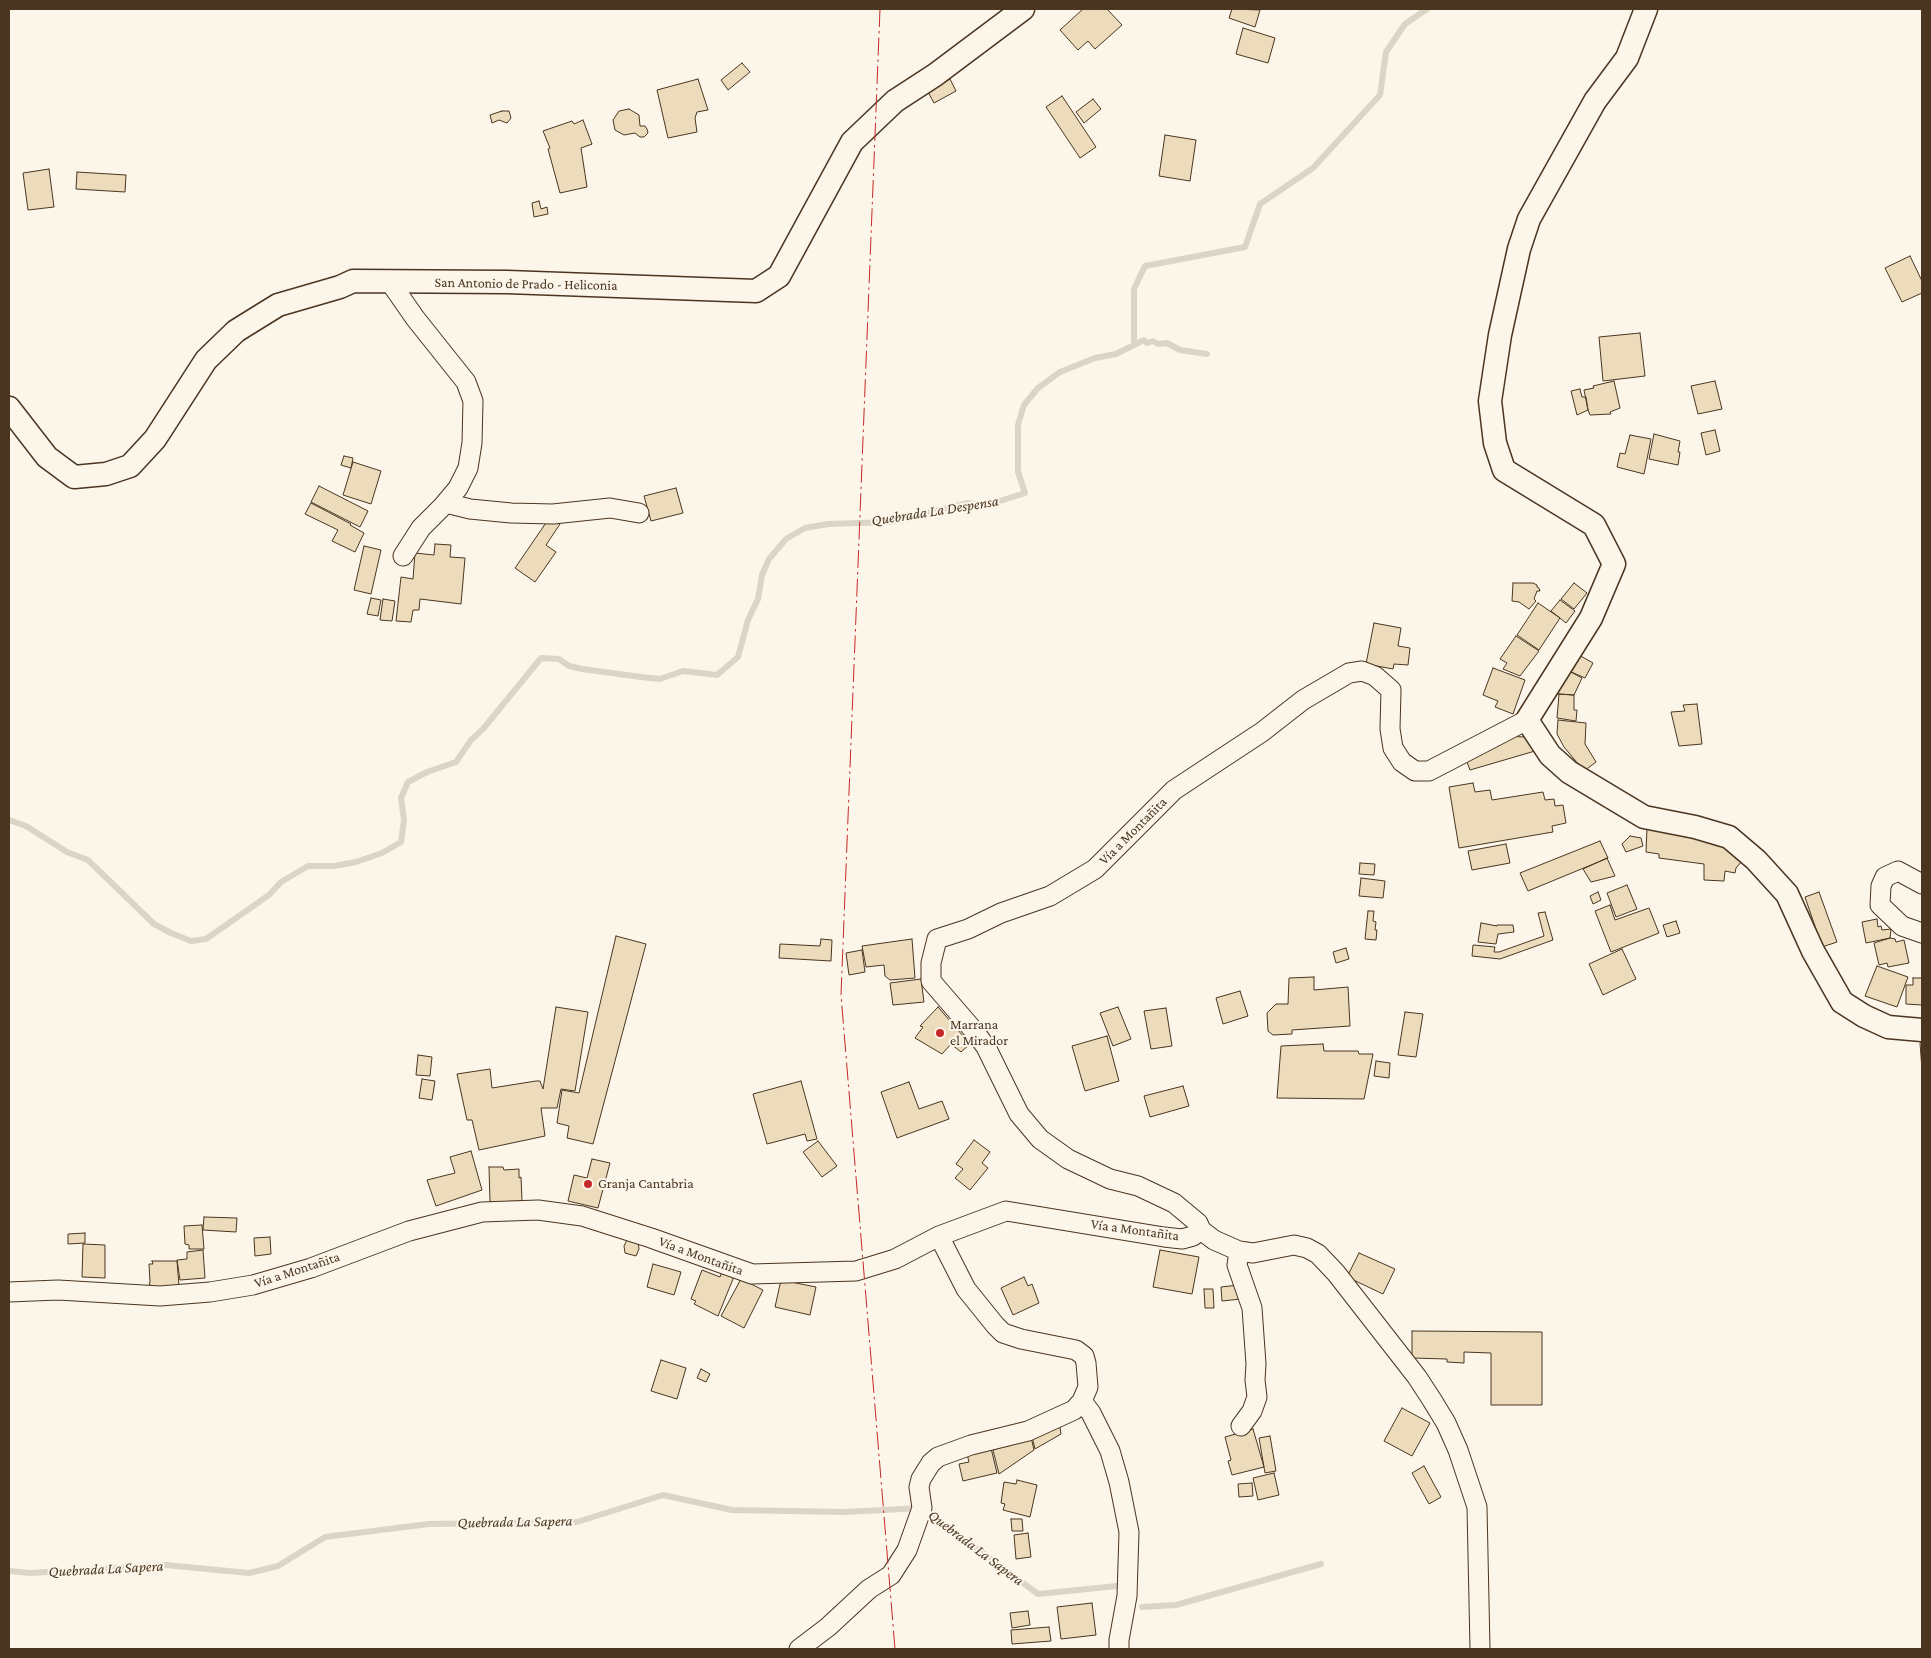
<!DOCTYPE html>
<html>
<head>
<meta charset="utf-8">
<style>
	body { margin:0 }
	#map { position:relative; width:1931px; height:1658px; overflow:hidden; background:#fbf6e9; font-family:"Crimson Pro",serif }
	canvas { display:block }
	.frame { position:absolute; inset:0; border:10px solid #4a3520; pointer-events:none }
</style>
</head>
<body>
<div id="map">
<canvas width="1931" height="1658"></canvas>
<div class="frame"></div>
</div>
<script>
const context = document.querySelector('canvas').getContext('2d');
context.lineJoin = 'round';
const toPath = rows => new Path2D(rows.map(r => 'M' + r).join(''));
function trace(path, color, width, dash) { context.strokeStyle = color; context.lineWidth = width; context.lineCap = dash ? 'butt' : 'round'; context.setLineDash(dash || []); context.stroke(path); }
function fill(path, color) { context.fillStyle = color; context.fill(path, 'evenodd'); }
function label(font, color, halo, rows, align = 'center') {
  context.font = font + ' "Crimson Pro",serif'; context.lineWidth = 4; context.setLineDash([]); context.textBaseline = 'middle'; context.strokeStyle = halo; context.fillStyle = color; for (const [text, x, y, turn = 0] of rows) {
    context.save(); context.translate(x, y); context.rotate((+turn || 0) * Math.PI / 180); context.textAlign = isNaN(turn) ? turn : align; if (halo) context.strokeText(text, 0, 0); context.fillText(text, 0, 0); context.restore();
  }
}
trace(toPath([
	[1134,345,1144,340,1147,343,1153,341,1158,344,1167,343,1180,350,1207,354],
	[9,820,26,826,67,852,88,860,154,924,171,933,191,941,206,939,269,895,281,882,308,866,334,866,356,862,382,853,401,842,404,820,401,798,408,782,427,772,456,762,471,740,483,729,541,658,559,659,569,666,582,669,641,677,660,679,683,671,717,675,738,657,748,620,758,599,762,575,769,559,786,539,805,528,828,524,890,522,968,503,984,506,1025,493,1018,472,1018,425,1024,405,1038,388,1060,372,1095,358,1116,354,1134,345,1134,289,1145,266,1245,247,1260,204,1313,168,1380,95,1386,52,1405,24,1427,9],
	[9,1571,30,1573,166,1565,249,1573,278,1566,325,1537,429,1524,577,1522,663,1495,732,1510,844,1512,922,1508,1038,1594,1117,1586],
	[1142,1607,1176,1605,1321,1564]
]), '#dcd4c6', 6);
const building = toPath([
	[1083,9,1107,9,1122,25,1095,49,1088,41,1078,50,1060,30,1083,9],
	[1232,9,1260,10,1255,27,1229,18,1232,9],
	[1243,28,1275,38,1268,63,1236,54,1243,28],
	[742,63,750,72,728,90,721,80,742,63],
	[698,79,708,110,697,112,695,118,697,132,668,138,657,90,698,79],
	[950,79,956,91,934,103,928,92,950,79],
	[1062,96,1096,147,1080,158,1046,107,1062,96],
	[1093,99,1101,109,1084,123,1076,112,1093,99],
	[629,109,639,115,640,126,645,126,647,129,648,133,644,137,640,137,635,133,624,135,615,130,613,120,619,111,629,109],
	[502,111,509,111,511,118,507,123,499,120,492,123,490,115,502,111],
	[583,120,592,144,581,148,587,187,560,193,548,149,550,148,543,131,572,121,574,124,583,120],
	[1165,135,1196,140,1190,181,1159,176,1165,135],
	[49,169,54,207,28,210,23,173,49,169],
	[77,172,126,175,125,192,76,189,77,172],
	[539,201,541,209,547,207,548,214,534,217,532,203,539,201],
	[1910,256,1922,281,1922,293,1902,302,1885,268,1910,256],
	[1640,333,1645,376,1603,381,1599,337,1640,333],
	[1614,381,1620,408,1610,412,1611,414,1590,415,1588,410,1584,390,1594,388,1593,386,1614,381],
	[1715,381,1722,409,1698,414,1691,386,1715,381],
	[1580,389,1582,397,1586,397,1588,410,1577,415,1571,391,1580,389],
	[1715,430,1720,451,1706,455,1701,433,1715,430],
	[1654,434,1680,441,1678,452,1680,452,1678,465,1649,459,1654,434],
	[1630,435,1651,439,1644,474,1617,467,1620,453,1625,454,1630,435],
	[344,456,353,458,351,468,341,465,344,456],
	[353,462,381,471,371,504,343,495,353,462],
	[319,486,368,511,360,527,311,502,319,486],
	[676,488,683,513,651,521,644,496,676,488],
	[311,503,351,524,350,525,364,533,355,552,332,541,338,530,305,514,311,503],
	[550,517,560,524,546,545,556,552,535,582,515,568,550,517],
	[435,544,451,545,450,557,465,558,461,604,420,599,419,610,413,610,411,622,396,621,401,577,413,579,415,553,434,555,435,544],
	[364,546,381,550,371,594,354,590,364,546],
	[1513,583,1533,583,1537,585,1537,587,1539,588,1540,591,1537,591,1534,599,1536,601,1529,609,1519,602,1512,601,1513,583],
	[1574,583,1587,593,1574,609,1561,599,1574,583],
	[371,598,381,600,378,616,367,614,371,598],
	[383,599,395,601,392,621,380,620,383,599],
	[1560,600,1575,611,1566,623,1551,611,1560,600],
	[1538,603,1560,618,1539,650,1517,635,1538,603],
	[1374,623,1401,628,1398,646,1410,648,1408,665,1394,664,1393,669,1366,664,1374,623],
	[1516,636,1539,651,1520,676,1503,669,1507,663,1500,659,1516,636],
	[1579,655,1593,663,1585,678,1569,671,1579,655],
	[1493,668,1525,680,1513,714,1495,707,1498,701,1483,695,1493,668],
	[1569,671,1582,678,1574,695,1557,694,1569,671],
	[1559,694,1574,695,1574,710,1577,710,1576,721,1557,718,1559,694],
	[1697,704,1702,744,1679,746,1671,712,1685,711,1683,705,1697,704],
	[1558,720,1586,723,1585,744,1596,762,1584,771,1564,747,1557,734,1558,720],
	[1505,736,1525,737,1535,751,1470,770,1467,762,1505,736],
	[1473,783,1475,792,1490,790,1492,800,1543,792,1545,800,1554,799,1555,806,1563,805,1566,823,1552,826,1553,832,1459,848,1449,787,1473,783],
	[1647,828,1705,839,1729,850,1742,861,1736,868,1735,873,1725,871,1724,881,1704,880,1704,864,1659,858,1659,854,1646,852,1647,828],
	[1630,836,1641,838,1643,846,1626,852,1622,844,1630,836],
	[1600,841,1608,858,1528,891,1520,873,1600,841],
	[1506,844,1510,863,1472,870,1468,851,1506,844],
	[1607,858,1615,876,1591,882,1583,869,1607,858],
	[1360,863,1375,864,1374,875,1359,874,1360,863],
	[1361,878,1385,881,1383,898,1359,896,1361,878],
	[1627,885,1637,909,1616,917,1607,893,1627,885],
	[1598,892,1601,900,1593,904,1590,896,1598,892],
	[1819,892,1837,942,1822,947,1805,897,1819,892],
	[1610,905,1615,920,1649,908,1659,933,1611,952,1595,911,1610,905],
	[1368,911,1374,911,1373,921,1376,922,1375,930,1377,930,1376,940,1365,939,1368,911],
	[1545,912,1553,940,1500,959,1472,956,1473,945,1495,947,1494,952,1499,952,1544,936,1538,913,1545,912],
	[1877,919,1878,927,1881,926,1882,930,1891,929,1890,938,1866,943,1862,922,1877,919],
	[1676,921,1680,933,1667,937,1663,925,1676,921],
	[1481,923,1497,926,1497,925,1513,925,1514,932,1498,934,1496,944,1478,942,1481,923],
	[616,936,646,944,593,1144,567,1138,569,1126,557,1123,562,1090,579,1093,616,936],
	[1890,938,1895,939,1896,942,1904,940,1909,963,1888,967,1887,963,1879,965,1874,943,1890,938],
	[821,939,832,940,831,961,779,958,780,944,820,946,821,939],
	[912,939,915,978,890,980,885,976,884,965,866,967,862,946,912,939],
	[1346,948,1349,959,1336,963,1333,952,1346,948],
	[1622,949,1636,979,1603,995,1589,964,1622,949],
	[862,950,865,972,849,975,846,953,862,950],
	[1877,966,1908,977,1897,1007,1865,996,1877,966],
	[1314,977,1314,990,1348,987,1350,1026,1292,1030,1292,1034,1273,1035,1268,1031,1267,1013,1276,1004,1288,1004,1289,978,1314,977],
	[1913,978,1922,978,1922,1005,1906,1004,1906,985,1913,985,1913,978],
	[921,979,924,1002,893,1005,890,983,921,979],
	[1240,991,1248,1016,1223,1024,1216,998,1240,991],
	[556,1007,588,1012,575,1091,561,1089,557,1108,541,1108,545,1136,479,1150,472,1120,467,1120,457,1074,490,1069,492,1088,536,1081,540,1081,543,1089,556,1007],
	[938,1007,970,1044,961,1052,951,1044,942,1054,915,1038,923,1027,920,1026,938,1007],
	[1118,1007,1131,1039,1113,1046,1100,1013,1118,1007],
	[1166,1008,1172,1046,1151,1049,1144,1011,1166,1008],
	[1405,1012,1423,1014,1416,1057,1398,1055,1405,1012],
	[1107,1036,1119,1081,1085,1091,1072,1046,1107,1036],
	[1922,1042,1922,1070,1920,1043,1922,1042],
	[1323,1044,1324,1051,1358,1051,1359,1054,1373,1054,1364,1099,1277,1098,1281,1046,1323,1044],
	[418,1055,432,1057,430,1076,416,1075,418,1055],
	[1376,1061,1390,1063,1389,1078,1374,1076,1376,1061],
	[422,1079,435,1081,432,1100,419,1098,422,1079],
	[801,1081,817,1139,807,1141,805,1134,767,1144,753,1094,801,1081],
	[909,1082,919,1109,942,1101,949,1119,897,1138,881,1092,909,1082],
	[1183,1086,1189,1106,1150,1117,1144,1096,1183,1086],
	[974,1140,990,1152,982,1163,988,1168,970,1190,955,1178,963,1169,956,1164,974,1140],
	[818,1141,837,1166,822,1177,803,1152,818,1141],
	[471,1151,482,1190,436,1206,427,1180,455,1173,450,1157,471,1151],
	[592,1159,610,1163,598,1208,568,1201,574,1175,587,1178,592,1159],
	[489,1167,503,1167,504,1170,519,1169,519,1178,521,1177,522,1201,490,1202,489,1167],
	[204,1217,237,1218,236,1232,203,1230,204,1217],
	[202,1225,204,1249,189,1249,189,1245,185,1244,184,1226,202,1225],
	[85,1233,85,1243,68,1244,68,1234,85,1233],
	[270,1237,271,1254,255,1256,254,1238,270,1237],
	[627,1240,638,1242,639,1249,636,1256,625,1253,624,1246,627,1240],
	[83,1244,105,1245,105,1278,82,1277,83,1244],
	[203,1250,205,1278,180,1280,177,1260,187,1259,187,1252,203,1250],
	[1160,1250,1199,1257,1192,1294,1153,1287,1160,1250],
	[1359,1253,1395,1269,1383,1294,1347,1277,1359,1253],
	[152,1261,177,1261,179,1286,153,1287,149,1284,150,1282,149,1264,153,1264,152,1261],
	[653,1264,681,1272,674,1295,647,1287,653,1264],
	[723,1269,735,1274,718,1316,694,1304,696,1301,691,1299,702,1270,720,1277,723,1269],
	[1024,1277,1028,1286,1032,1284,1039,1303,1013,1315,1001,1288,1024,1277],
	[741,1279,763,1290,744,1328,721,1316,741,1279],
	[781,1280,816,1287,810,1315,775,1307,781,1280],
	[1239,1285,1241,1299,1222,1301,1221,1287,1239,1285],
	[1204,1289,1213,1289,1214,1308,1205,1308,1204,1289],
	[1412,1331,1542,1332,1542,1405,1491,1405,1491,1353,1464,1352,1464,1363,1447,1362,1447,1359,1412,1358,1412,1331],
	[661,1360,686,1368,677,1399,651,1391,661,1360],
	[701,1369,710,1374,706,1382,697,1378,701,1369],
	[1402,1408,1430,1423,1412,1456,1384,1441,1402,1408],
	[1060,1427,1061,1434,1035,1449,1032,1437,1060,1427],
	[1253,1429,1264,1467,1232,1475,1228,1461,1231,1460,1225,1437,1253,1429],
	[1270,1436,1276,1471,1265,1473,1259,1438,1270,1436],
	[1031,1437,1034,1450,999,1474,993,1450,1031,1437],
	[991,1448,997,1473,963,1481,959,1464,969,1462,967,1454,991,1448],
	[1424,1466,1441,1497,1429,1504,1412,1473,1424,1466],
	[1274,1473,1279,1495,1258,1500,1253,1478,1274,1473],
	[1017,1480,1037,1485,1030,1517,1003,1510,1005,1504,1001,1503,1004,1482,1016,1484,1017,1480],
	[1252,1483,1253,1496,1239,1497,1238,1484,1252,1483],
	[1011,1519,1022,1519,1023,1531,1012,1531,1011,1519],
	[1028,1533,1031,1557,1016,1559,1014,1535,1028,1533],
	[1092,1603,1096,1635,1061,1639,1057,1607,1092,1603],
	[1028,1611,1030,1625,1012,1628,1010,1613,1028,1611],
	[1049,1627,1051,1641,1012,1644,1011,1630,1049,1627]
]);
fill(building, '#ecdcbc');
trace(building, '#4a3520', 1);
const minor = toPath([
	[390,282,415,318,466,382,473,401,472,443,468,468,458,488,442,507,421,528,403,556],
	[446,503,470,509,511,513,553,514,610,508,639,513],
	[1922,884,1898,871,1885,877,1881,886,1880,905,1902,926,1922,933],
	[1201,1230,1214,1240,1239,1251,1253,1253,1294,1245,1307,1248,1318,1254,1336,1273,1417,1377,1432,1400,1446,1423,1458,1450,1477,1507,1480,1649],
	[1239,1251,1237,1265,1252,1308,1256,1364,1255,1380,1257,1397,1252,1411,1241,1426],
	[9,1292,58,1290,160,1296,210,1292,253,1285,311,1268,409,1231,482,1212,538,1210,582,1216,651,1238,752,1274,856,1271,895,1259,939,1236,1006,1211,1164,1237,1182,1239,1193,1236,1201,1230,1198,1223,1174,1203,1138,1186,1110,1179,1068,1159,1040,1139,1019,1114,986,1047,975,1032,931,981,931,963,937,939,968,929,1001,913,1050,896,1095,869,1174,790,1262,732,1303,700,1349,673,1362,671,1375,676,1391,690,1390,729,1393,748,1402,762,1415,771,1429,771,1527,720],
	[1082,1401,1091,1413,1110,1451,1119,1482,1129,1532,1127,1596,1119,1640,1119,1649],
	[799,1649,828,1627,869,1589,891,1575,907,1550,922,1508,919,1487,921,1479,931,1463,938,1457,971,1445,1028,1431,1074,1410,1082,1401,1088,1387,1086,1363,1084,1356,1076,1350,1021,1339,1003,1333,995,1325,966,1289,939,1236]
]);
const tertiary = toPath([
	[1646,9,1627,58,1595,101,1529,219,1519,249,1500,335,1490,401,1495,443,1504,470,1594,525,1614,564,1591,618,1527,720,1550,755,1569,772,1644,817,1695,827,1729,837,1756,860,1787,894,1813,951,1842,1002,1864,1016,1888,1027,1922,1030],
	[9,408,47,457,74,477,106,474,130,466,155,439,206,360,236,331,278,305,340,287,353,281,507,282,756,291,779,276,852,142,895,101,935,75,1023,9]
]);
trace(minor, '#4a3520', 21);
trace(tertiary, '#4a3520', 25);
trace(minor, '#fbf6e9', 19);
trace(tertiary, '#fbf6e9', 22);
trace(toPath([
	[880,9,841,995,895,1649]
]), '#c62828', 1, [18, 4, 2.5, 4]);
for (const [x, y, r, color] of [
	[940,1033,5,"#c62828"],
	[588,1184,5,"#c62828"]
]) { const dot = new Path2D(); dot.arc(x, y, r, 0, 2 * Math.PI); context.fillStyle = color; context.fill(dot); trace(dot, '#fbf6e9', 2); }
label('14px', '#4a3520', '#fbf6e9', [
	["San Antonio de Prado - Heliconia",526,284,1],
	["Vía a Montañita",1133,831,-45],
	["Vía a Montañita",1135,1230,8],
	["Vía a Montañita",701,1256,20],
	["Vía a Montañita",297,1270,-18]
]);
label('14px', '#4a3520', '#fbf6e9', [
	["Marrana",950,1025],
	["el Mirador",950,1041],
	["Granja Cantabria",598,1184]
], 'left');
label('italic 15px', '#4a3520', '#fbf6e9', [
	["Quebrada La Despensa",935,511,-9],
	["Quebrada La Sapera",515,1522,-1],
	["Quebrada La Sapera",976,1548,37],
	["Quebrada La Sapera",106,1569,-3]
]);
</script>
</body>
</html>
